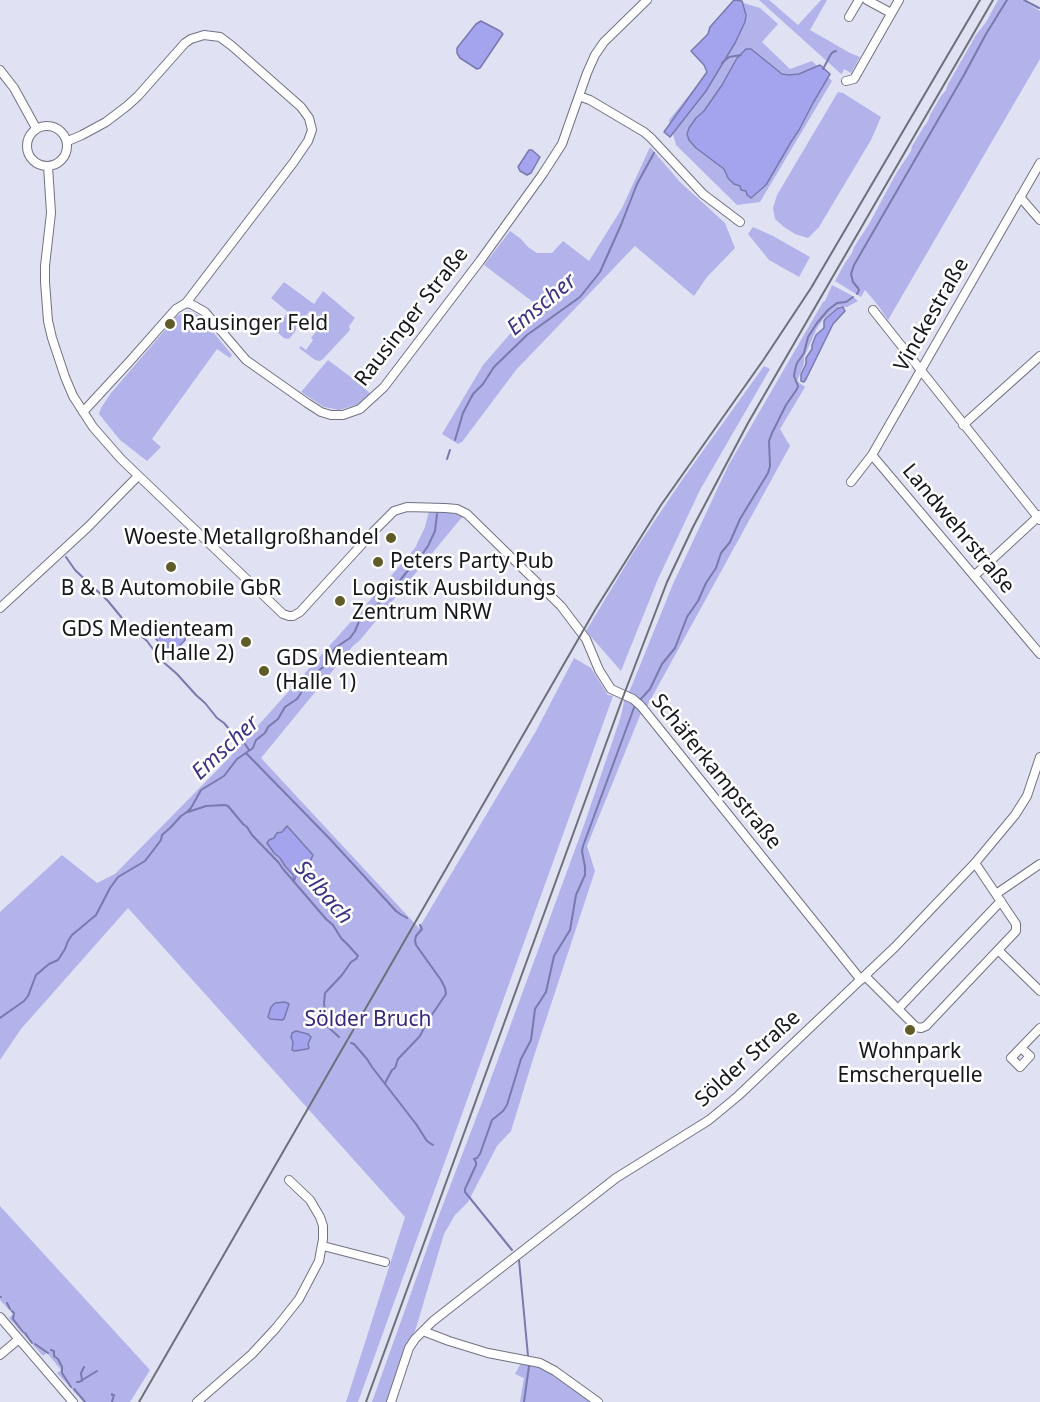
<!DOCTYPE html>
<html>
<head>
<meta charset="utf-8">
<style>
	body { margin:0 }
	canvas { display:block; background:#e0e1f2 }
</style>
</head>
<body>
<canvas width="1040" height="1402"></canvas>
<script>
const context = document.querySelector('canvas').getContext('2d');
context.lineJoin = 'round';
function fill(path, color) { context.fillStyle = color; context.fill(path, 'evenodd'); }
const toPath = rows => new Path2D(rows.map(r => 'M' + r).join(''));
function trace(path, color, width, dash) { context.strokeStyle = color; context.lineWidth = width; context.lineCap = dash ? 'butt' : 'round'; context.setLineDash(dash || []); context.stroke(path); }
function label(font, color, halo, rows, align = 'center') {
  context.font = font + ' "Noto Sans",sans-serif'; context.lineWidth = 5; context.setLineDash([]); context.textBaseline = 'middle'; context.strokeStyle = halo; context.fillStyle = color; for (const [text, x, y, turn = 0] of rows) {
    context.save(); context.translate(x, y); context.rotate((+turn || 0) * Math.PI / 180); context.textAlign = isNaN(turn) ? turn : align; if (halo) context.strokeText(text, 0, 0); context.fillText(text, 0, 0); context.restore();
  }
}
fill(toPath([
	[734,0,760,8,778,24,762,42,790,69,812,61,832,81,760,202,737,205,676,145,669,120,733,41],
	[759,0,769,0,798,25,821,0,827,0,810,30,850,53,860,57,851,73,844,69,842,74,840,73],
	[998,0,1022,0,1040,11,1040,59,888,320,877,304,865,290,861,297,835,281,845,263,852,253,854,247,869,224,897,172,911,151,912,146,923,128,928,121,930,115,941,96,946,90,948,84,976,35,986,22],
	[838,92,843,93,881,117,871,140,819,227,808,238,795,234,784,227,775,219,773,208,777,195],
	[650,147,680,182,725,223,735,248,707,277,694,296,635,246,516,370,462,442,458,444,442,434,483,365,523,319,541,308,484,265,510,231,521,239,528,247,537,253,552,253,563,241,589,261,622,208],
	[753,227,773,236,810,257,799,277,769,260,748,234],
	[284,282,314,304,323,291,355,318,349,326,350,330,323,359,320,361,315,360,299,348,301,346,306,350,313,340,311,338,324,321,310,311,303,320,300,321,296,326,296,330,290,338,287,339,284,338,278,333,276,328,288,312,271,298],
	[832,285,851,295,858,301,847,307,839,306,824,318,817,328,804,357,804,364,797,381,805,387,780,429,790,446,646,708,634,695,626,694,630,690,673,584,728,466,823,302,825,301],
	[186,311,190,311,200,316,232,355,230,358,217,349,152,439,161,447,147,461,120,440,99,414,101,408,111,393,177,316],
	[328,360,356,381,371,394,359,404,339,410,324,407,301,392],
	[764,366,770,369,700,490,658,579,621,671,586,631,633,553,682,480],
	[429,511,447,512,463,516,360,640,353,646,261,758,419,928,536,731,574,658,591,668,608,695,613,696,358,1402,346,1402,405,1217,128,908,21,1029,0,1060,0,912,62,855,97,883,115,874,229,758,365,606,415,548,425,527],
	[625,697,631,701,641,713,587,846,595,871,533,1059,511,1131,497,1146,468,1202,455,1215,444,1234,416,1328,386,1402,372,1402,439,1215,483,1100,584,825,621,716],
	[0,1206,150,1370,130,1402,84,1402,57,1373,61,1370,47,1353,43,1356,9,1318,13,1314,0,1300],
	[522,1361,543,1367,576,1390,590,1402,520,1402,524,1378,515,1374]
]), '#b3b3ec');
const water = toPath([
	[734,0,742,1,746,15,745,22,735,43,706,91,670,137,664,132,707,72,704,65,691,51,708,34,710,27,734,0],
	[481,21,500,31,503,34,480,68,477,69,460,58,457,53,457,48,476,24,481,21],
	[746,49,751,49,782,74,789,75,799,74,820,65,830,74,813,103,799,130,791,142,766,185,751,198,747,195,746,191,741,190,740,186,734,184,728,178,724,169,696,148,689,140,687,134,689,128,696,118,704,111,722,85,737,58,746,49],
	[529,150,532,150,540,157,531,173,527,175,520,171,518,167,529,150],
	[843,307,845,311,833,324,806,379,804,382,801,381,801,374,806,364,806,358,812,349,812,345,816,335,824,328,824,321,826,318,838,308,843,307],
	[170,623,179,629,182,629,186,636,185,640,178,648,170,654,166,652,153,635,161,626,170,623],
	[287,826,313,855,310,862,305,866,302,871,297,874,294,881,293,875,285,866,280,858,274,853,267,843,269,840,274,838,277,833,282,832,287,826],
	[285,1002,289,1004,284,1019,282,1020,270,1019,268,1017,271,1007,275,1003,285,1002],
	[296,1031,308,1034,311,1037,308,1044,309,1048,307,1049,295,1051,292,1050,293,1042,291,1037,292,1033,296,1031]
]);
fill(water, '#a4a3ed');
trace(water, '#7979ae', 1.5);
trace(toPath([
	[1024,0,1039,8],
	[722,63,729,57,741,55],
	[823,69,831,54,833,52,836,51],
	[857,294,859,290,858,288,853,282,851,274,854,265,964,75,986,34,1007,0],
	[455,440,463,413,473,394,483,384,494,367,527,335,580,297,600,272,621,225,637,184,654,153],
	[447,459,450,450],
	[66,557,75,570,108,601,126,623,147,641,161,660,177,674,196,695,205,703,217,718,224,723,234,735,239,739],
	[640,700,650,689,662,664,675,648,687,617,698,601,706,583,716,568,721,553,730,542,740,519,768,473,770,466,769,441,772,433,786,405,797,389,798,386,794,376,795,370,797,363,804,353,808,337,817,323,828,310,837,303,846,302,853,297],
	[245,744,249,750],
	[246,753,329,838,396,911,400,914,407,918],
	[188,812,206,806,225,805,228,806,243,824,247,827,252,835,279,863,283,869,326,919,333,925,341,938,348,945,358,956,356,959,351,962,342,975,325,993,324,1004,328,1027,339,1037],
	[0,1018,24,1001,28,996,36,975,49,964,58,960,65,949,68,941,72,935,96,915,110,888,118,877,145,861,161,840,162,835,171,827,181,816,187,812,191,808,201,790,224,776,237,759,253,748,256,740,265,733,268,727,278,719,285,707,297,699,312,676,327,664,330,655,335,648,350,638,355,631,360,619,366,613,375,607,393,589,414,563,421,556,428,546,435,531,437,514],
	[351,1043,354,1044,367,1059,372,1067,416,1124,427,1141,433,1145],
	[385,1083,392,1070,395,1068,398,1059,420,1036,427,1022,446,994,445,988,441,980,416,945,415,941,416,936,422,929,420,925],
	[474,1159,477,1158,480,1154,492,1120,503,1111,507,1105,521,1059,531,1040,535,1009,546,992,554,956,570,930,576,895,585,875,585,867,582,851,583,846,635,705],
	[474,1159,476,1162,476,1165,465,1189,465,1192,512,1250],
	[519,1260,528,1356],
	[0,1297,1,1297],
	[7,1303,10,1309],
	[12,1311,14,1313,13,1319,23,1332],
	[25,1333,32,1343],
	[35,1344,48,1353],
	[51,1350,54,1351,54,1356,58,1359,61,1365],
	[62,1366,62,1373,71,1387],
	[82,1381,81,1373,84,1367],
	[77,1382,79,1382,97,1371],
	[74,1389,85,1402],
	[112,1394,112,1395],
	[112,1402,114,1395],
	[524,1402,529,1366]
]), '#7979ae', 2);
const minor = toPath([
	[867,0,891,13],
	[849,17,859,0],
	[0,70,14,88,36,128],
	[846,81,854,79,899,0],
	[579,96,590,100,644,132,651,138,703,194,740,222],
	'27 146a20 20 0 1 1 40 0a20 20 0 1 1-40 0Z',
	[68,141,82,135,106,122,127,106,138,96,185,43,191,39,204,35,220,37,232,46,301,107,309,118,312,130,308,141,293,163,186,303],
	[48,166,51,213,45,266,45,282,48,321,52,338,65,377,73,396,93,427,121,459,283,614,289,616,293,616,300,612,374,531,394,511,407,507,445,508,457,509,467,514,561,606,586,639,599,670,611,689,633,699,641,706,861,980],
	[1020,197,1040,220],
	[873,310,1040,520],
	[83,412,130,361,176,309,186,303,191,304,205,312,246,360,307,403,321,412,331,415,343,415,360,409,384,387,480,261,542,175,562,144,587,73,595,55,604,42,647,0],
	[963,425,1040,356],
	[872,455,1040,654],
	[851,482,872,455,1040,163],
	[974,576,1040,515],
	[0,608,88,527,138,476],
	[996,894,1040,864],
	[998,950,1040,991],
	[865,976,916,1027,921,1028,926,1026,1016,931,1016,924,975,863],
	[898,1009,1001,901],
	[1021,1048,1030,1056,1020,1067,1011,1058,1040,1028],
	[323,1246,385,1262],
	[0,1317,73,1402],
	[423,1331,449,1341,488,1353,540,1363,555,1371,598,1402],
	[0,1355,19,1339],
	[197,1402,252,1354,276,1328,299,1299,319,1261,323,1239,323,1226,320,1217,310,1200,289,1180],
	[391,1402,409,1348,415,1339,433,1321,616,1178,709,1120,738,1096,895,947,975,863,1015,815,1027,796,1040,757]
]);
trace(minor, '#717281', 10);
trace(minor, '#fff', 8);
trace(toPath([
	[139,1402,595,610,661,505,764,359,811,288,980,0],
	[366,1402,623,697,667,582,693,527,748,423,993,0]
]), '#6e6f7a', 2);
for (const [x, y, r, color] of [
	[170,324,6,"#605c28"],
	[391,538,6,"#605c28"],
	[378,562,6,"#605c28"],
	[171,567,6,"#605c28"],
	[340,601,6,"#605c28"],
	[246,642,6,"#605c28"],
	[264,671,6,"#605c28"],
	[910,1030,6,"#605c28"]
]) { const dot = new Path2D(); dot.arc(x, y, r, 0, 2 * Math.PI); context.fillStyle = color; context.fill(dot); trace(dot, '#fff', 2); }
label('21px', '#15161c', '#fff', [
	["Vinckestraße",932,315,-60],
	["Rausinger Straße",412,317,-52],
	["Landwehrstraße",958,529,50],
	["Schäferkampstraße",716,772,51],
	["Sölder Straße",748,1059,-42]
]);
label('21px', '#15161c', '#fff', [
	["Rausinger Feld",182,324],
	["Woeste Metallgroßhandel",379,538,"right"],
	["Peters Party Pub",390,562],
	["B & B Automobile GbR",171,589,"center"],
	["Logistik Ausbildungs",352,589],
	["Zentrum NRW",352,613],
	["GDS Medienteam",234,630,"right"],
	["(Halle 2)",234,654,"right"],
	["GDS Medienteam",276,659],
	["(Halle 1)",276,683],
	["Wohnpark",910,1052,"center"],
	["Emscherquelle",910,1076,"center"]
], 'left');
label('21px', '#35277b', '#fff', [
	["Sölder Bruch",368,1020]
]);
label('italic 22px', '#3d3186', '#fff', [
	["Emscher",542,305,-40],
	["Emscher",226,748,-43],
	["Selbach",323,893,49]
]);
</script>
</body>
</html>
